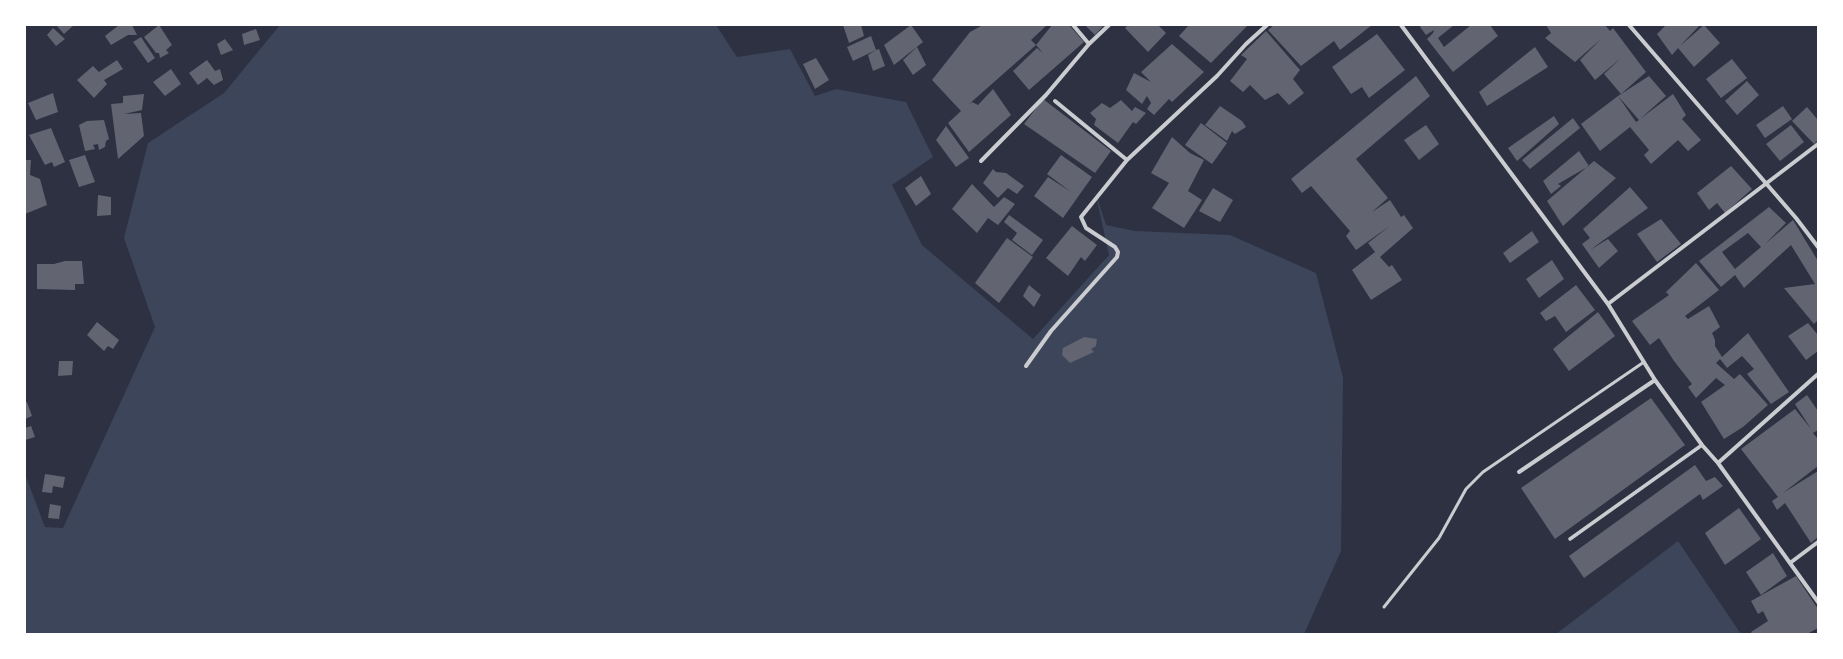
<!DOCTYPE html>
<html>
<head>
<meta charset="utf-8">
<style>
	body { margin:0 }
	#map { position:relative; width:1843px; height:659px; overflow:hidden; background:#2d3142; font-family:"Alegreya Sans",sans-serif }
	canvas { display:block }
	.frame { position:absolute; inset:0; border:26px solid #fff; pointer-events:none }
</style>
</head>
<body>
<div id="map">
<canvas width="1843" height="659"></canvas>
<div class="frame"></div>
</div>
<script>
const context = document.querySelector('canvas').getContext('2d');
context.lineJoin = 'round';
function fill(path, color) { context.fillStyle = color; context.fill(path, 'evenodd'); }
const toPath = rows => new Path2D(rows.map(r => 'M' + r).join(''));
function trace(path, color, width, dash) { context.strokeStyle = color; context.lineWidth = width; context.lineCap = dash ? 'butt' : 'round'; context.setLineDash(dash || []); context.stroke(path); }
fill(toPath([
	[280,25,716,25,737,57,790,49,815,96,836,89,906,102,933,157,892,185,922,245,1033,339,1109,255,1095,191,1106,225,1135,231,1230,235,1316,273,1343,377,1341,551,1304,634,25,634,25,474,45,527,63,528,155,327,124,238,148,143,224,93],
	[1678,541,1741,634,1556,634]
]), '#3c4559');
fill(toPath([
	[56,25,74,25,64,34],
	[119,25,132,25,137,35,128,35,111,45,105,36],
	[159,25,172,45,166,50,169,53,160,58,159,53,156,53,144,37],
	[843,25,861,25,864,36,849,43],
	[911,25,923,42,894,65,884,45],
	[983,25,1047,25,1031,40,1036,45,968,105,972,102,978,105,993,89,1011,115,969,152,948,123,961,111,932,80,970,32],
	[1052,25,1069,25,1084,42,1029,90,1013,71,1037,48,1043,53,1036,45],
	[1085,25,1104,25,1095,35],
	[1128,25,1158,25,1166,33,1148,52,1125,28],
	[1189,25,1246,25,1247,26,1211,63,1179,36],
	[1274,25,1372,25,1340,50,1334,41,1301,66,1268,30],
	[1421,25,1454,25,1438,38,1444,47,1471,25,1490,25,1498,36,1453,72,1427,39,1433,33,1434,30,1426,35,1420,27],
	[1546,25,1605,25,1610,31,1613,28,1646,72,1621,94,1604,74,1621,58,1595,80,1580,60,1601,39,1575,62,1545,38,1551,33],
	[1666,25,1700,25,1680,46,1704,25,1720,43,1694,67,1678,48,1672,55,1657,34],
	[53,28,65,39,56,46,47,35],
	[256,29,260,40,244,45,242,34],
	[1266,31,1300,70,1293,79,1304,93,1289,105,1278,93,1265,100,1250,85,1243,92,1230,81,1247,59,1241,55],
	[1377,34,1405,70,1369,98,1362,87,1351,94,1332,67],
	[871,36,876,50,879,49,885,66,873,71,868,55,876,50,853,61,847,47],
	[141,37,155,58,148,63,133,42],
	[225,39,233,50,221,55,217,44],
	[1172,44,1204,72,1172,102,1169,99,1154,115,1147,109,1151,103,1147,96,1142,104,1126,90,1134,73,1151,82,1141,72],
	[917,47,926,65,913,75,903,60],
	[1535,47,1548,67,1487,106,1479,92],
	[816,58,829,80,815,89,803,64],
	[1732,59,1747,78,1721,98,1706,79],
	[117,60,123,69,104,80,107,84,94,98,77,80,93,66,99,72],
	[207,60,215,71,220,69,223,80,214,85,207,78,198,85,189,73],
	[171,69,181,84,165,96,153,82],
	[1416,76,1430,96,1356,159,1388,198,1372,212,1390,200,1401,217,1404,215,1413,228,1380,257,1389,267,1392,265,1402,280,1371,300,1352,270,1375,252,1368,243,1391,225,1356,250,1346,236,1350,231,1311,186,1302,193,1291,179],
	[1649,76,1666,96,1640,119,1673,94,1686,115,1682,119,1701,140,1688,151,1678,140,1651,164,1644,155,1649,150,1630,127,1600,151,1581,124,1618,96,1636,122,1639,120,1618,96],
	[1747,81,1759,95,1737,115,1725,101],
	[53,93,58,112,36,120,28,103],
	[144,94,142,110,124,114,141,113,144,136,118,159,111,104,123,103,123,96],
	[1043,99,1111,151,1095,173,1024,124],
	[1121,100,1132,111,1135,107,1146,113,1136,124,1133,122,1118,143,1094,125,1096,119,1090,113,1102,103,1110,108],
	[1220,106,1242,121,1246,127,1235,134,1232,131,1227,141,1205,125],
	[1783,106,1792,119,1765,138,1756,125],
	[1807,107,1818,120,1818,140,1814,144,1792,121],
	[1554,116,1559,124,1517,161,1508,148],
	[1573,118,1580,128,1530,169,1522,160],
	[104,120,109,139,106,141,105,147,99,150,98,144,93,145,95,149,85,151,79,125,87,121],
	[1201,123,1227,143,1212,164,1185,145],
	[1426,125,1439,144,1419,160,1404,140],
	[1791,125,1804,142,1780,161,1766,144],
	[946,126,969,158,956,167,936,140],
	[51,128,65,162,54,167,52,162,45,165,29,135],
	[1172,137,1190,153,1204,160,1188,191,1202,200,1184,228,1152,208,1169,183,1151,173],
	[1579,151,1589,166,1558,184,1561,186,1551,194,1543,181],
	[85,155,95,182,79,187,69,160],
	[1061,155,1092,177,1063,218,1034,196,1048,177,1071,192,1047,174],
	[25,160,31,160,30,175,40,179,47,205,25,214],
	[1594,161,1616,178,1563,226,1547,201],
	[1731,166,1752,189,1725,213,1717,203,1709,210,1697,193],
	[993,169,996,172,1006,173,1024,186,1017,194,1008,188,998,198,983,183],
	[921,176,931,194,916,206,905,188],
	[972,184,994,207,1004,197,1015,204,998,225,988,218,977,233,952,209],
	[1630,187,1648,208,1590,250,1608,239,1618,251,1599,268,1582,244,1590,238,1583,229],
	[1213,188,1233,200,1220,222,1199,211],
	[98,195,111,197,111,215,97,216],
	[1769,207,1786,223,1765,244,1793,220,1818,261,1818,320,1814,324,1784,288,1815,284,1791,245,1744,288,1735,275,1721,287,1699,261],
	[1748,233,1761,247,1735,269,1722,252],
	[1009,215,1043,240,1032,255,1012,240,1017,233,1004,222],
	[1661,219,1681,244,1657,262,1637,234],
	[1072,226,1097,245,1085,261,1081,257,1068,276,1046,258],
	[1532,231,1539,242,1510,263,1503,253],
	[1007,238,1033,257,999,303,975,283],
	[1552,260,1564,279,1539,298,1526,279],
	[65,261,82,261,84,284,75,284,75,290,37,289,37,264,54,264],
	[1696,263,1719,290,1685,316,1688,319,1709,306,1720,327,1712,333,1715,340,1715,346,1722,357,1748,333,1789,392,1771,404,1747,374,1754,369,1742,356,1727,368,1720,359,1716,363,1734,379,1740,374,1768,405,1743,427,1724,439,1701,402,1725,385,1716,378,1696,398,1688,387,1692,384,1674,361,1659,338,1650,345,1632,321,1669,295,1666,292],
	[1029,285,1041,295,1034,307,1023,296],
	[1576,285,1595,310,1566,332,1555,316,1546,321,1540,313],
	[1598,312,1615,336,1569,371,1553,349],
	[97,322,119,340,113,349,108,346,104,351,87,335],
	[1808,323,1818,335,1818,351,1806,360,1788,336],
	[1084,337,1097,339,1096,346,1091,349,1094,352,1070,363,1062,355,1063,348],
	[59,361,73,361,72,375,58,376],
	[1807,395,1818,411,1818,430,1813,433,1818,439,1818,466,1783,493,1818,471,1818,537,1811,543,1785,503,1777,510,1772,501,1778,497,1741,449,1795,409,1811,429,1795,404],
	[1651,398,1685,445,1555,539,1521,488],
	[27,402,32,416,25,419,25,403],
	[31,426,35,437,25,440,25,428],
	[1695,465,1706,481,1715,477,1723,486,1703,500,1700,494,1584,578,1569,556],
	[45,474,65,477,63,488,53,486,52,493,42,492],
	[50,504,61,506,59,519,48,518],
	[1739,508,1761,539,1725,565,1705,533],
	[1773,553,1787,576,1761,595,1746,572],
	[1796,576,1818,609,1818,628,1807,634,1752,634,1751,632,1768,621,1763,611,1758,614,1751,601]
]), '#626471');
trace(toPath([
	[1384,607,1439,538,1466,489,1483,472,1644,362]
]), '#caccd0', 3);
trace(toPath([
	[1570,539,1702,445]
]), '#caccd0', 3.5);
trace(toPath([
	[1073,25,1089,44],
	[1401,25,1608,304,1655,380,1702,445,1718,463,1818,602],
	[1629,25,1796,218,1818,247],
	[1055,101,1127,160],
	[981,161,1046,95,1089,44,1109,25],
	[1608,304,1818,144],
	[1026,366,1051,331,1117,257,1118,252,1115,247,1086,228,1081,217,1127,160,1217,76,1246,44,1267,25],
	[1718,463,1818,374],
	[1519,472,1655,380],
	[1790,563,1818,542]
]), '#caccd0', 4);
</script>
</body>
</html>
